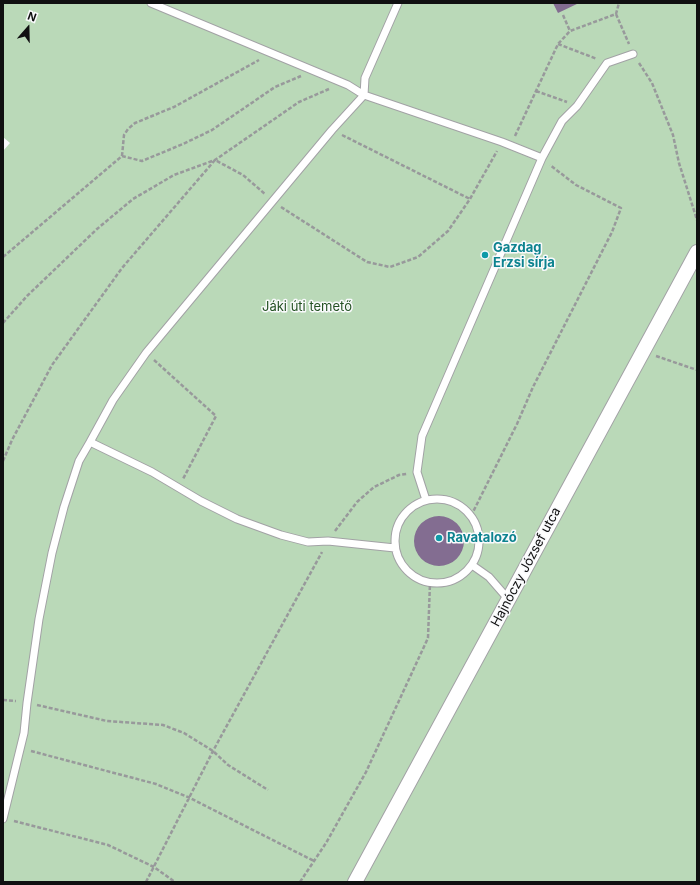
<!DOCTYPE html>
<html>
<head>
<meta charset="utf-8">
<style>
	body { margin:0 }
	#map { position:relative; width:700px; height:885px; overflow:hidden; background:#f9fafc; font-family:Inter,sans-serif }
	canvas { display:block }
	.frame { position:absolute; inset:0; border:4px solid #101011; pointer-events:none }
	.north { position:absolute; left:8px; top:8px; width:40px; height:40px; -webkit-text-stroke:3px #f9fafc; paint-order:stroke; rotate:20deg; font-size:11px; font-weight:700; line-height:16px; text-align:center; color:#101011 }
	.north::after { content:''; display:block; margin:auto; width:14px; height:18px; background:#101011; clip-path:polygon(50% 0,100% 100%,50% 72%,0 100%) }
</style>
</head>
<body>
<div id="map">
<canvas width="700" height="885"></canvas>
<div class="frame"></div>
<div class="north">N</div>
</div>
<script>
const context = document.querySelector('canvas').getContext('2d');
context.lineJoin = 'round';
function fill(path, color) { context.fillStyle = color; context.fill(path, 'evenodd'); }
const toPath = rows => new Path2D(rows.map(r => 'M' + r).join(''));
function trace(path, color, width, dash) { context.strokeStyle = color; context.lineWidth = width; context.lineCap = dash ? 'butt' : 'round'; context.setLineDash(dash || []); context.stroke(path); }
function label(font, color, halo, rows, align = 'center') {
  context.font = font + ' Inter,sans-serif'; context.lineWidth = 3; context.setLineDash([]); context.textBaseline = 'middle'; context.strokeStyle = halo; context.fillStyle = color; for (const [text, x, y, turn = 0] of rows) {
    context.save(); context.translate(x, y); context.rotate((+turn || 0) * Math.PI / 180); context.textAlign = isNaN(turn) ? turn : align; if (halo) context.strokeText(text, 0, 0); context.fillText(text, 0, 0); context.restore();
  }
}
fill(toPath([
	[3,3,697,3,697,882,3,882,3,151,10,143,3,137]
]), '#bad9b8');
fill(toPath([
	[553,3,579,3,558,13],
	'414 541a25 25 0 1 1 50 0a25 25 0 1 1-50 0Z'
]), '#836d91');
const service = toPath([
	[151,3,348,85,364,95,365,78,398,3],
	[90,442,152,472,201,501,237,519,281,535,308,542,328,541,395,548],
	'395 541a42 42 0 1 1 84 0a42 42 0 1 1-84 0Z',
	[426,500,417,472,422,436,542,158,562,121,577,106,607,63,633,54],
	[472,565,489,577,509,600],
	[3,819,24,733,27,703,39,619,52,553,64,507,79,461,90,442,113,400,146,353,332,130,364,95,502,142,542,158]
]);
const minor = toPath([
	[355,882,697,252]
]);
trace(service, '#a2a2a5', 9);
trace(minor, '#a2a2a5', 16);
trace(toPath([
	[616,14,629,44],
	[563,15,570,31],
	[558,44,597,59],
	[639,63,652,83,673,135,679,163,697,220],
	[536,91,567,102],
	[342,135,470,199],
	[515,136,558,44,570,31,616,14,619,3],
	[122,156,124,135,128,129,135,123,174,107,259,60],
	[281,207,367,262,390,267,418,257,448,231,470,199,497,151],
	[3,257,122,156,142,161,183,144,212,130,275,87,301,76],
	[3,323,27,296,97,229,133,199,174,175,215,160,299,102,329,89],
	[656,356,697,370],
	[154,360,216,416,183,479],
	[3,461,12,440,52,365,122,268,215,160,243,175,265,194],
	[471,516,517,424,533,387,612,232,621,208,576,185,550,165],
	[335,531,357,502,374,487,399,475,407,474],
	[3,700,16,701],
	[37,705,107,721,163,725,184,733,213,751,228,765,268,790],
	[31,751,156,784,190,798,314,861],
	[14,821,108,845,154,867,175,882],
	[146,882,213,751,322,552],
	[300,882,326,843,366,772,428,638,430,583]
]), '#98999b', 2.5, [4, 2]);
trace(service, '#fff', 7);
trace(minor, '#fff', 14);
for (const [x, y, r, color] of [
	[485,255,4,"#0f9aa8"],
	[439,538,4,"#0f9aa8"]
]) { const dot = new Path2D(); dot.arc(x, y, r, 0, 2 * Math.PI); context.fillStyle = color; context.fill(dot); trace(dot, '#f9fafc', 1.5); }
label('bold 13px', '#0d838f', '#f9fafc', [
	["Gazdag",493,248],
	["Erzsi sírja",493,263],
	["Ravatalozó",447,538]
], 'left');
label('13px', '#245223', '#f9fafc', [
	["Jáki úti temető",307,307]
]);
label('13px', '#101011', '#f9fafc', [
	["Hajnóczy József utca",526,567,-62]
]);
</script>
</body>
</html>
